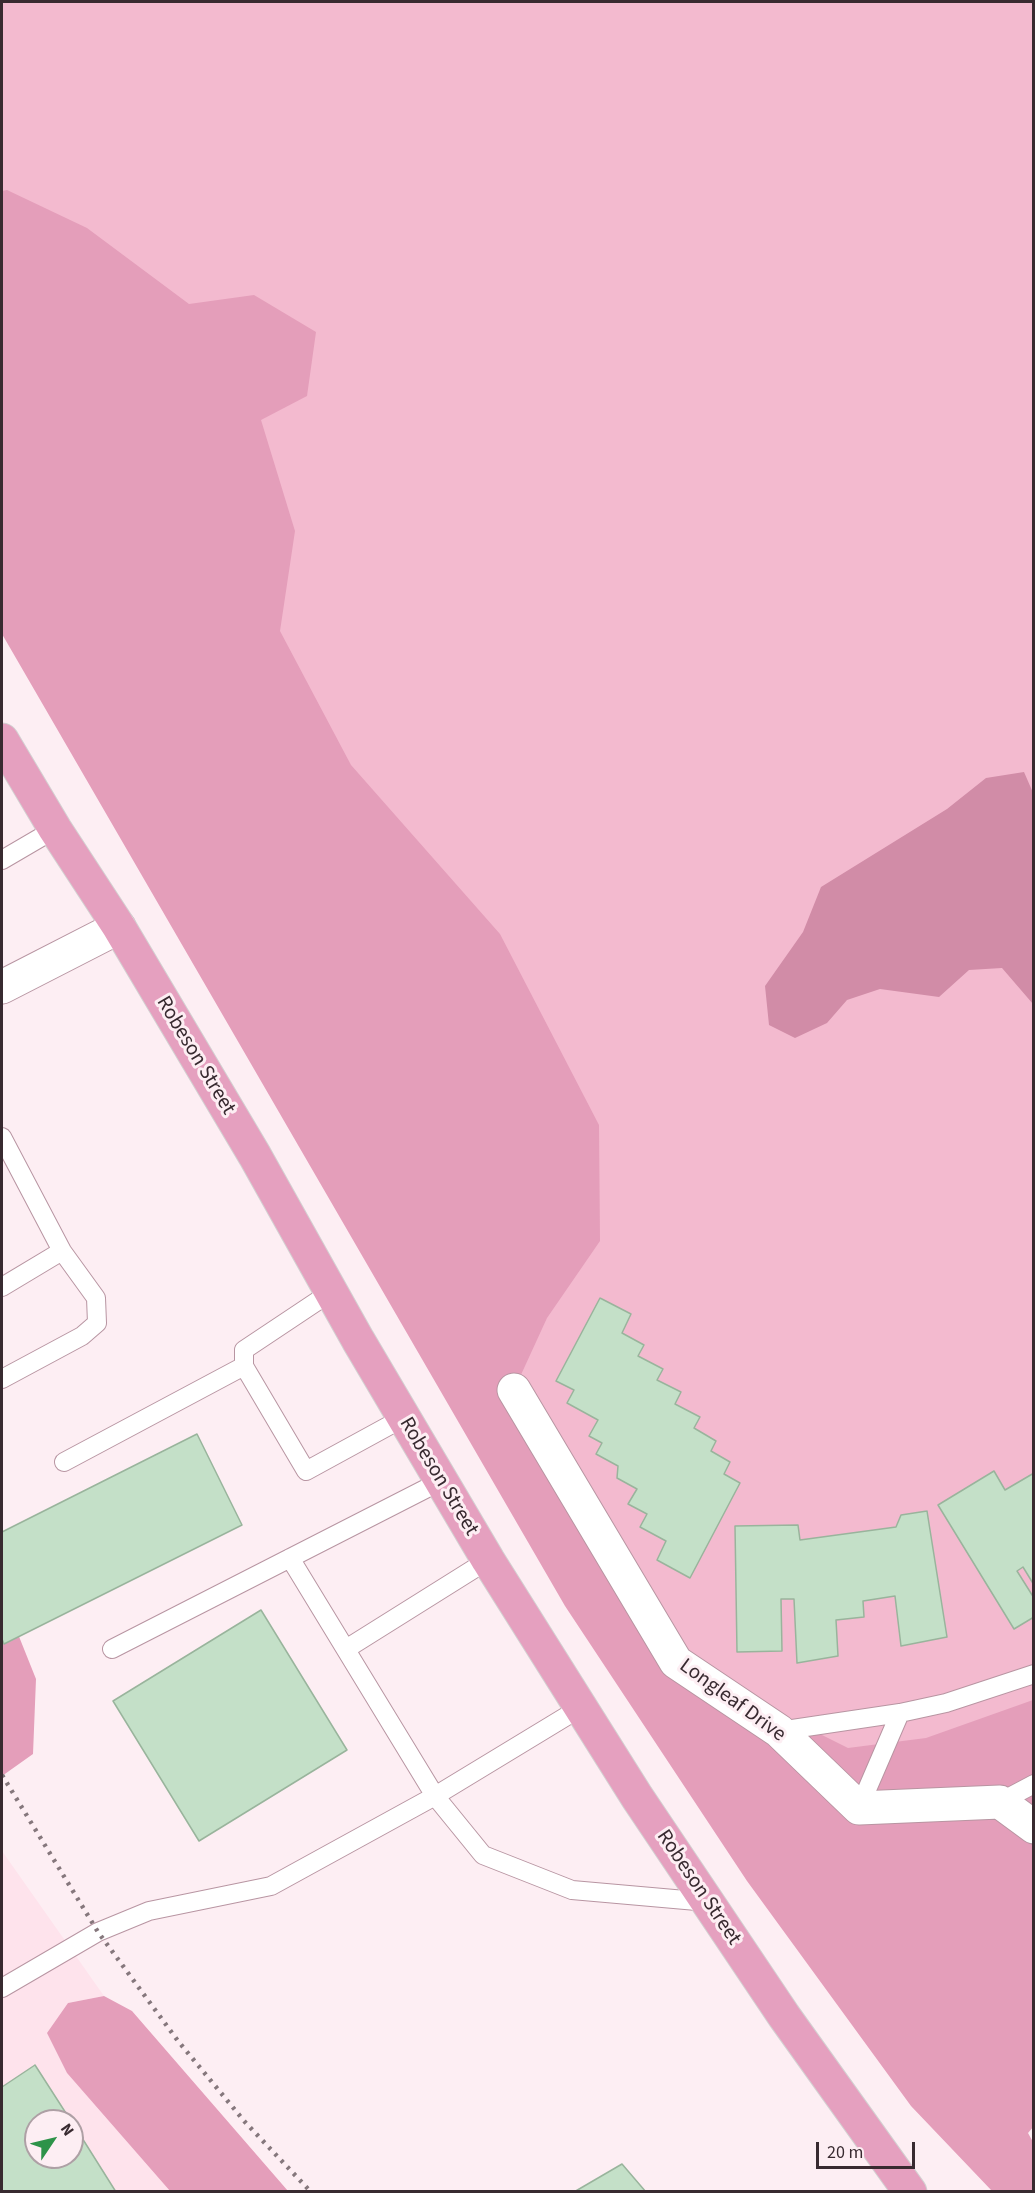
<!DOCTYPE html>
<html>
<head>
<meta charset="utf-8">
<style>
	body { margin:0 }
	#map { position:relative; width:1035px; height:2193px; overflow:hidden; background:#fdeef3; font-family:"Source Sans 3",sans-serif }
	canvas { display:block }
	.frame { position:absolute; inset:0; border:3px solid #382a30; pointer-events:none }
	.north { position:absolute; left:24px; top:2109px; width:60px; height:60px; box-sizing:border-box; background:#fdeef3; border:2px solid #aea0a5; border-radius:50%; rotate:55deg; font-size:16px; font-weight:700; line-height:24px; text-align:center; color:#382a30 }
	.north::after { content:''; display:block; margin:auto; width:21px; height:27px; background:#2d9349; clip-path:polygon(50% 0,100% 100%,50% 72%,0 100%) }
	.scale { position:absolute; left:816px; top:2142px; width:99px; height:27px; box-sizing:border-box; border:3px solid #382a30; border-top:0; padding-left:8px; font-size:18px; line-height:21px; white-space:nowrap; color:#382a30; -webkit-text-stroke:4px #fdeef3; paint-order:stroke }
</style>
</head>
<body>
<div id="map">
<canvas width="1035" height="2193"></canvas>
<div class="frame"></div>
<div class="north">N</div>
<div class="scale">20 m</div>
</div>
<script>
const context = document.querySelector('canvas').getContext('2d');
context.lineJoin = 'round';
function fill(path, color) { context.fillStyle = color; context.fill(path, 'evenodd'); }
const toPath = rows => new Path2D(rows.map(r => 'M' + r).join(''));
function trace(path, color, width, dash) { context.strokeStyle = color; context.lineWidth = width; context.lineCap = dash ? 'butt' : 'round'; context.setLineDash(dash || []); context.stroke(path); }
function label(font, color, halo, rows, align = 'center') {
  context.font = font + ' "Source Sans 3",sans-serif'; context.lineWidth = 6; context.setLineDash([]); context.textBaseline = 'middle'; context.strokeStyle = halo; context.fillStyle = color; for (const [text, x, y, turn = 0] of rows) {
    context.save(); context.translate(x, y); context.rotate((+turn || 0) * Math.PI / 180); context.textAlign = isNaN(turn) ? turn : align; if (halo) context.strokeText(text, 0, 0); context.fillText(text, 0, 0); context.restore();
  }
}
fill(toPath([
	[2,1851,104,1996,68,2003,67,2073,170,2191,2,2191],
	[36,2121,72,2121,72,2157,36,2157]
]), '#fee3ec');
fill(toPath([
	[2,2,1033,2,1033,1767,777,1866,2,519]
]), '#f3bacf');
fill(toPath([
	[7,190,87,228,189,304,254,295,316,332,307,396,261,420,295,531,280,631,351,765,500,934,599,1125,600,1241,547,1318,514,1390,676,1662,848,1748,926,1738,1033,1700,1034,2126,1028,2133,1033,2142,1033,2191,992,2191,911,2106,747,1881,565,1606,2,634,2,191],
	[2,1594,36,1679,33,1754,2,1776],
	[104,1996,132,2011,288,2191,170,2191,67,2073,47,2033,68,2003]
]), '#e49eba');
fill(toPath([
	[1024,772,1034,795,1033,1004,1002,968,969,970,939,997,880,989,847,1000,827,1023,795,1038,769,1025,765,986,803,932,821,887,947,809,986,778]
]), '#d18ca7');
const building = toPath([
	[600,1298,631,1314,622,1333,644,1345,638,1356,663,1369,657,1380,681,1392,675,1404,700,1417,694,1428,716,1441,711,1451,730,1462,724,1474,740,1483,690,1578,657,1560,666,1541,640,1527,647,1514,628,1504,637,1489,617,1478,618,1466,596,1454,602,1443,589,1436,598,1420,567,1403,574,1390,556,1381,600,1298],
	[197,1434,242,1525,4,1644,2,1639,2,1532,197,1434],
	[994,1471,1005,1490,1034,1473,1034,1585,1023,1567,1017,1571,1034,1598,1034,1617,1014,1629,938,1505,994,1471],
	[927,1511,947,1637,901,1646,895,1596,863,1601,864,1617,836,1620,838,1656,797,1663,794,1599,781,1599,782,1651,737,1652,735,1526,798,1525,800,1540,896,1527,901,1515,927,1511],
	[261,1610,347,1750,199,1841,113,1701,261,1610],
	[35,2065,71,2121,36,2121,36,2157,72,2157,72,2122,116,2192,2,2192,2,2087,35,2065],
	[622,2164,646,2192,574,2192,622,2164]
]);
fill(building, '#c4e0c8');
trace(building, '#99b49c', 1.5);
const service = toPath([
	[2,860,55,829],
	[2,1137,62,1251,96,1298,97,1323,82,1336,2,1379],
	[2,1287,62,1251],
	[244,1366,244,1350,331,1292],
	[64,1462,244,1366,306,1471,403,1418],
	[112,1649,441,1481],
	[346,1649,488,1560],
	[580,1708,435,1796,483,1855,572,1890,708,1902],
	[779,1731,900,1713,946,1703,1034,1674],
	[1000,1802,1034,1784],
	[859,1808,900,1713],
	[2,1988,98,1932,149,1911,271,1886,435,1796,290,1558]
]);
const minor = toPath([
	[2,987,119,927],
	[514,1390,676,1662,779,1731,859,1808,1000,1802,1034,1827]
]);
const primary = toPath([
	[2,740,55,829,119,927,255,1156,358,1340,488,1560,637,1797,784,2016,910,2192]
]);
trace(service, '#b895a2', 20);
trace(minor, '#b895a2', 35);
trace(primary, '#d3d0d1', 35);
trace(service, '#fff', 18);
trace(minor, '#fff', 33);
trace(primary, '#e5a0bf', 33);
trace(toPath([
	[2,1775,98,1932,178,2041,245,2122,311,2192]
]), '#85777c', 4.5, [3, 6]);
label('21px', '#382a30', '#fdeef3', [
	["Robeson Street",195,1056,59],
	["Robeson Street",438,1477,59],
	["Longleaf Drive",732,1701,36],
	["Robeson Street",698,1888,56]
]);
</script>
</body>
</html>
